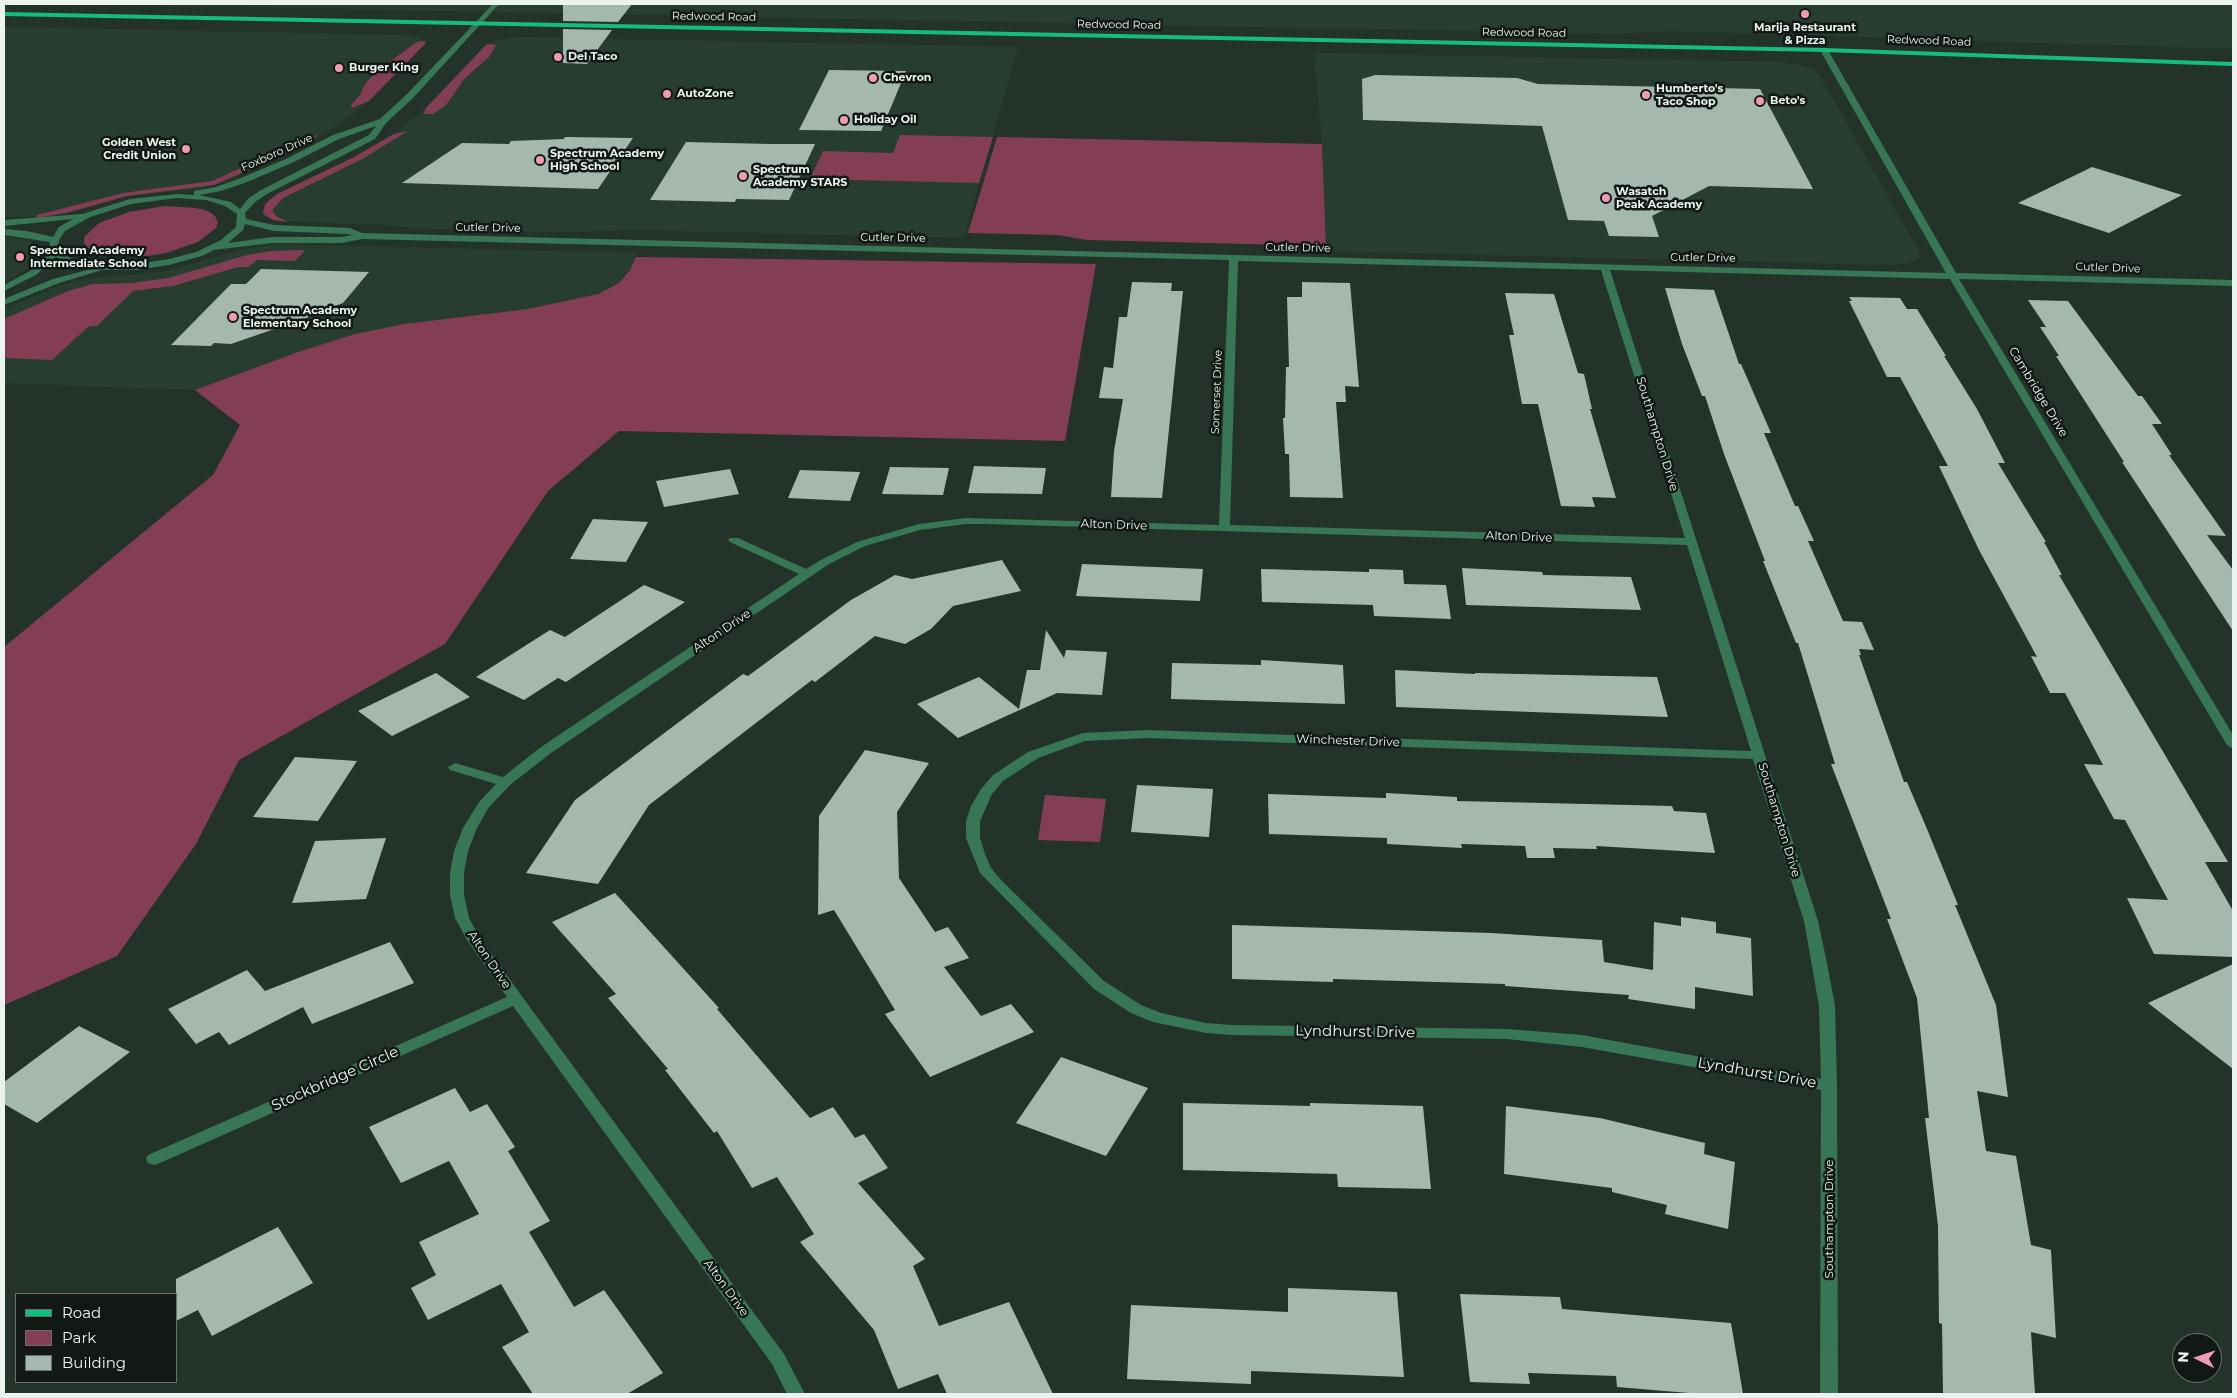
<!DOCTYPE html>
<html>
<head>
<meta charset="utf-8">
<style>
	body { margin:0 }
	#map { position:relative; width:2237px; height:1398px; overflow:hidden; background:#23332a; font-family:Montserrat,sans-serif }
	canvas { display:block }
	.frame { position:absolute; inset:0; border:5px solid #eaf3ed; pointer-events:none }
	.legend { position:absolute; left:15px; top:1293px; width:162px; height:90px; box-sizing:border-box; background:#121915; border:1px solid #68706b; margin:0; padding:6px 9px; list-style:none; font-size:15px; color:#eaf3ed }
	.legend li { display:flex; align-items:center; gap:10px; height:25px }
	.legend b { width:25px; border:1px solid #68706b }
	.north { position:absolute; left:2172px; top:1333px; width:50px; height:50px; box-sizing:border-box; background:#121915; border:1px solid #68706b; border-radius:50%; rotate:274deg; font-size:14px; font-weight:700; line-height:20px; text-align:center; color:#eaf3ed }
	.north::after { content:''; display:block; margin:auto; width:18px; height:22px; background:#f09ab4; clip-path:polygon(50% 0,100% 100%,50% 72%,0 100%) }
</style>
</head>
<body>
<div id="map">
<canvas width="2237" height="1398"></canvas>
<div class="frame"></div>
<ul class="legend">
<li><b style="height:6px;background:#14bd7c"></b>Road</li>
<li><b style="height:14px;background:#833e55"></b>Park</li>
<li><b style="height:14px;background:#a5b8ad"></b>Building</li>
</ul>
<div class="north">N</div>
</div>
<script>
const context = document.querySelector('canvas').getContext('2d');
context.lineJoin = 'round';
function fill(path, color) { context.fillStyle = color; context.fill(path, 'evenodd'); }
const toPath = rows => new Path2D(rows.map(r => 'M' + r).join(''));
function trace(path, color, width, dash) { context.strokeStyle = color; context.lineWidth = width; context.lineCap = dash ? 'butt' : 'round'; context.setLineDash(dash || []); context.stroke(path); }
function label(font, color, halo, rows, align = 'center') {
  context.font = font + ' Montserrat,sans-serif'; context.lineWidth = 5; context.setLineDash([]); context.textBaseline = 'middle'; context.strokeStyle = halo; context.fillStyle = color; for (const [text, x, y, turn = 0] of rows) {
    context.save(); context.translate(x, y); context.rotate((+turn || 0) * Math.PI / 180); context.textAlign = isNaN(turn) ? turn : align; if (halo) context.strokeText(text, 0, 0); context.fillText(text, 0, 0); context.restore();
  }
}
fill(toPath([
	[97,4,2233,4,2233,49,1670,31,1620,34],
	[4,27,405,35,419,37,425,43,369,101,335,127,305,145,225,182,196,189,127,196,56,215,4,218],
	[520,37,1018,47,964,238,637,230,563,232,426,229,384,225,278,221,269,219,263,214,265,204,277,194,364,152,397,132,425,109,485,45,499,40],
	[1314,53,1781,62,1809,67,1819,74,1919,251,1920,257,1909,263,1889,265,1326,251,1322,144],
	[4,237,28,240,33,243,37,253,36,260,30,267,4,283],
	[279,244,638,253,630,270,618,283,598,294,528,309,404,324,355,334,298,352,195,390,4,383,4,309,53,288,78,280,167,271,242,249]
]), '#273d30');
fill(toPath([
	[425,41,425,44,369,101,352,108,351,105,360,95,365,84,378,70,417,42],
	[487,44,496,45,489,57,465,78,446,105,433,114,424,114,425,109],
	[408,131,362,159,283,198,272,210,276,216,288,222,273,220,263,214,265,204,277,194,352,158,394,134],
	[318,135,305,145,214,185,127,196,66,213,36,218,37,215,123,193,212,181,307,138],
	[900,135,993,137,979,183,810,179,823,151,893,153],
	[997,137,1322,144,1326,246,1087,240,1058,235,968,233],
	[164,206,196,208,208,211,215,216,218,222,216,228,198,242,166,253,147,256,112,256,89,249,84,243,84,237,99,223,129,212],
	[305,250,295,261,257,260,248,267,238,267,173,286,133,291,97,326,89,326,52,360,4,358,4,319,68,291,93,284,132,283,168,278,247,255,271,251],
	[636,257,1096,264,1065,441,619,431,548,491,445,644,239,760,196,844,117,956,4,1005,4,647,213,475,240,425,195,390,298,352,355,334,404,324,528,309,598,294,619,283,630,270],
	[1045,795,1106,799,1100,842,1038,840]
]), '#833e55');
fill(toPath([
	[563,4,632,4,618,22,563,21],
	[563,29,612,30,587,64,563,63],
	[829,70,906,71,881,131,799,130],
	[1375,75,1517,78,1538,84,1760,89,1813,189,1709,186,1652,216,1659,237,1609,236,1604,221,1568,220,1542,126,1363,120,1362,79],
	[565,137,633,138,598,189,402,183,462,143,509,144,511,141,564,139],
	[686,142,770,144,815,144,789,200,736,199,735,202,650,200],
	[2092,167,2182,195,2109,233,2018,203],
	[261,269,369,272,343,303,307,316,309,317,231,344,214,343,211,346,171,345,231,284,246,284],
	[1132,282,1172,283,1171,291,1183,291,1162,498,1111,497,1114,451,1123,399,1099,398,1104,367,1113,368,1119,317,1127,317],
	[1302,282,1350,283,1359,387,1345,386,1346,402,1336,402,1343,498,1290,497,1289,454,1285,454,1283,418,1285,418,1286,367,1289,367,1287,297,1302,297],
	[1665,288,1714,290,1739,364,1741,364,1771,433,1764,433,1795,506,1798,506,1814,541,1808,541,1843,621,1862,622,1874,650,1859,649,1861,655,1859,655,1904,782,1907,782,1927,829,1958,905,1955,905,1996,1005,2008,1097,1977,1091,1986,1151,2016,1156,2031,1245,2051,1250,2056,1338,2031,1332,2035,1394,1943,1394,1942,1324,1939,1323,1938,1226,1925,1118,1929,1118,1917,998,1887,919,1891,919,1831,764,1835,764,1798,643,1796,643,1763,561,1765,561,1724,454,1705,396,1702,396,1682,344],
	[1505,293,1554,294,1578,373,1584,374,1592,409,1590,409,1616,498,1592,497,1595,507,1561,506,1538,404,1522,404,1509,335,1514,335],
	[1849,297,1900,298,1907,309,1917,309,1946,356,1944,356,1977,409,2005,463,1998,463,2046,542,2044,542,2062,575,2059,575,2228,862,2205,862,2233,911,2233,957,2154,954,2127,898,2168,900,2125,820,2114,819,2084,764,2103,765,2065,693,2050,693,2031,656,2037,657,1979,550,1939,466,1948,466,1900,377,1887,377,1849,301,1852,301],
	[2028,300,2068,301,2138,396,2142,396,2162,424,2152,424,2172,455,2169,455,2226,536,2207,535,2233,570,2233,631,2122,462,2124,462,2056,356,2059,356,2040,327,2046,327],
	[974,466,1046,468,1042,494,968,493],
	[890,467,949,468,943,495,882,494],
	[730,469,739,494,664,507,656,481],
	[800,470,860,472,850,501,788,498],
	[593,519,648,522,626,562,570,559],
	[1002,560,1021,591,953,606,931,629,905,644,875,636,815,682,812,680,649,805,598,884,526,873,575,800,743,674,748,676,851,600,895,575,912,579],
	[1082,564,1203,569,1200,601,1076,596],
	[1462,568,1542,572,1543,575,1631,577,1641,610,1466,605],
	[1261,569,1369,572,1369,569,1403,570,1404,584,1446,585,1451,619,1374,616,1373,605,1262,602],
	[644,585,685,602,566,682,558,678,524,700,476,677,550,630,565,637],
	[1046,630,1064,658,1066,650,1107,652,1102,695,1057,693,958,738,917,704,979,677,1019,709,1027,670,1040,670],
	[1261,660,1343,665,1345,704,1171,699,1172,663,1261,665],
	[1395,670,1475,674,1475,673,1657,677,1668,717,1396,707],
	[436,673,470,697,392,736,358,711],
	[865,750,929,763,897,812,899,878,935,932,948,927,969,958,944,967,981,1016,1011,1004,1034,1032,930,1077,885,1014,895,1010,834,910,818,915,819,816],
	[295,757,357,761,318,821,253,817],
	[1137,785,1213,789,1209,837,1131,832],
	[1386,793,1457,797,1457,801,1672,806,1674,811,1706,813,1715,853,1596,846,1597,849,1553,848,1555,858,1527,858,1525,846,1461,844,1462,848,1387,844,1387,838,1269,834,1268,794,1386,798],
	[386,838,366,899,292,903,315,841],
	[615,893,719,1008,717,1009,810,1118,833,1107,855,1138,864,1134,888,1168,858,1183,925,1259,913,1266,939,1326,1009,1302,1053,1394,947,1394,938,1374,898,1389,874,1330,800,1242,814,1234,777,1177,752,1188,717,1131,714,1133,665,1070,668,1069,608,998,616,994,552,922],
	[1681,917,1716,922,1716,933,1751,938,1753,996,1695,987,1695,1009,1628,999,1629,995,1505,986,1505,984,1333,979,1333,982,1232,979,1232,925,1491,933,1602,940,1604,962,1653,970,1654,922,1681,926],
	[390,942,414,983,312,1024,303,1007,229,1045,219,1032,196,1044,168,1009,247,970,265,991],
	[2233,964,2233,1069,2148,1003],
	[79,1026,130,1052,37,1123,4,1104,4,1082],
	[1061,1057,1148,1088,1106,1156,1016,1123],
	[455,1088,470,1112,487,1104,515,1147,508,1151,550,1221,529,1232,574,1307,604,1290,663,1373,627,1394,533,1394,502,1347,529,1332,501,1284,428,1320,411,1288,436,1275,419,1242,479,1214,449,1161,401,1183,369,1127],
	[1183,1103,1310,1106,1310,1103,1423,1106,1431,1189,1338,1187,1337,1174,1183,1170],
	[1506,1106,1600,1118,1705,1143,1704,1154,1735,1162,1728,1229,1665,1214,1667,1205,1612,1192,1612,1188,1504,1174],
	[278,1227,313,1283,212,1336,198,1310,176,1321,176,1279],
	[1288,1288,1397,1292,1404,1377,1251,1371,1251,1384,1127,1379,1131,1305,1288,1312],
	[1460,1294,1560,1297,1562,1309,1731,1323,1743,1394,1701,1394,1617,1387,1616,1376,1528,1373,1530,1384,1470,1382]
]), '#a5b8ad');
fill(toPath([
	[493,4,499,4,413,98,386,123,375,139,267,194,255,202,245,213,246,219,274,225,350,228,362,233,1946,273,1820,50,1824,48,1828,50,1956,273,2233,280,2233,286,1959,279,2233,735,2233,749,2227,745,1950,279,1610,270,1818,921,1827,963,1835,1006,1837,1086,1838,1394,1820,1394,1821,1090,1582,1047,1544,1043,1507,1039,1232,1035,1206,1033,1153,1022,1131,1013,1094,989,980,873,966,838,966,821,971,806,981,789,993,775,1028,752,1083,733,1147,730,1751,751,1687,545,986,524,966,524,920,530,865,546,829,564,551,753,510,785,489,807,477,828,468,851,464,873,464,895,469,918,480,938,521,995,784,1354,805,1394,787,1394,772,1364,513,1006,160,1163,154,1165,148,1163,146,1159,148,1155,507,997,467,940,455,918,450,895,450,873,454,851,463,828,479,802,496,784,450,770,448,767,455,763,503,777,541,747,799,574,730,542,728,540,730,538,738,538,806,569,821,560,857,542,919,524,966,518,1219,525,1229,260,362,239,342,243,272,243,214,250,202,256,169,265,137,270,102,270,59,283,4,305,4,299,53,279,91,269,77,267,56,257,36,275,4,291,4,285,30,271,52,252,50,249,50,242,4,235,4,229,27,231,53,237,59,227,73,219,4,226,4,220,82,214,130,199,177,194,194,195,194,191,216,187,241,178,288,158,333,135,380,119,407,94,493,4],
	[376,126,369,135,261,190,249,198,240,209,231,202,199,195,221,191,247,182,294,162,339,139,376,126],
	[177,198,206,200,225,206,237,214,236,227,221,240,196,252,169,259,137,264,105,265,82,263,64,255,58,249,59,240,65,231,90,217,131,204,177,198],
	[245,224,274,231,348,234,352,235,342,237,272,237,228,243,243,230,245,224],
	[1238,261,1601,270,1685,538,1230,525,1238,261],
	[1147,738,1753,759,1804,921,1819,1006,1821,1079,1582,1035,1507,1029,1232,1025,1206,1023,1161,1013,1141,1005,1104,981,1002,881,991,868,985,854,980,838,980,821,992,794,1003,781,1038,758,1085,741,1147,738]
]), '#377756');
fill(toPath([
	[4,12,1824,48,2233,62,2233,66,1824,52,4,16,4,12]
]), '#14bd7c');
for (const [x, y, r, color] of [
	[1805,14,5,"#f09ab4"],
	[558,57,5,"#f09ab4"],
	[339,68,5,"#f09ab4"],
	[873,78,5,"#f09ab4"],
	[667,94,5,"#f09ab4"],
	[1646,95,5,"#f09ab4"],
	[1760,101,5,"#f09ab4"],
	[844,120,5,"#f09ab4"],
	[186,149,5,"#f09ab4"],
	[540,160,5,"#f09ab4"],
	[743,176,5,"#f09ab4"],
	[1606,198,5,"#f09ab4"],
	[20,257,5,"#f09ab4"],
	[233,317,5,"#f09ab4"]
]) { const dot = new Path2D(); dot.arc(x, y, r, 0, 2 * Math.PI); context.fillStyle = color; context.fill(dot); trace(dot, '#121915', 2); }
label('11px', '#eaf3ed', '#121915', [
	["Redwood Road",714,17,1],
	["Redwood Road",1119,25,1],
	["Redwood Road",1524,33,1],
	["Redwood Road",1929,41,2],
	["Foxboro Drive",277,153,-24],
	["Cutler Drive",488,228,1],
	["Cutler Drive",893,238,1],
	["Cutler Drive",1298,248,1],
	["Cutler Drive",1703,258,1],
	["Cutler Drive",2108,268,2],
	["Somerset Drive",1217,392,-88]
]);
label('bold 11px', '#eaf3ed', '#121915', [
	["Marija Restaurant",1805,28,"center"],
	["& Pizza",1805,41,"center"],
	["Del Taco",568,57],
	["Burger King",349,68],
	["Chevron",883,78],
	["Humberto's",1656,89],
	["Taco Shop",1656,102],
	["AutoZone",677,94],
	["Beto's",1770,101],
	["Holiday Oil",854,120],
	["Golden West",176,143,"right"],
	["Credit Union",176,156,"right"],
	["Spectrum Academy",550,154],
	["High School",550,167],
	["Spectrum",753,170],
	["Academy STARS",753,183],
	["Wasatch",1616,192],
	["Peak Academy",1616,205],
	["Spectrum Academy",30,251],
	["Intermediate School",30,264],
	["Spectrum Academy",243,311],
	["Elementary School",243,324]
], 'left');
label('12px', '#eaf3ed', '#121915', [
	["Cambridge Drive",2038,392,59],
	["Southampton Drive",1657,434,73],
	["Alton Drive",1114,525,2],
	["Alton Drive",1519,537,2],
	["Alton Drive",722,631,-34],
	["Winchester Drive",1348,741,2],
	["Southampton Drive",1779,820,73],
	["Alton Drive",489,960,56],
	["Southampton Drive",1829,1219,-90],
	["Alton Drive",726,1288,54]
]);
label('15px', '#eaf3ed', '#121915', [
	["Lyndhurst Drive",1355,1032,1],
	["Lyndhurst Drive",1757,1073,10],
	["Stockbridge Circle",335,1079,-24]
]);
</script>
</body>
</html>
